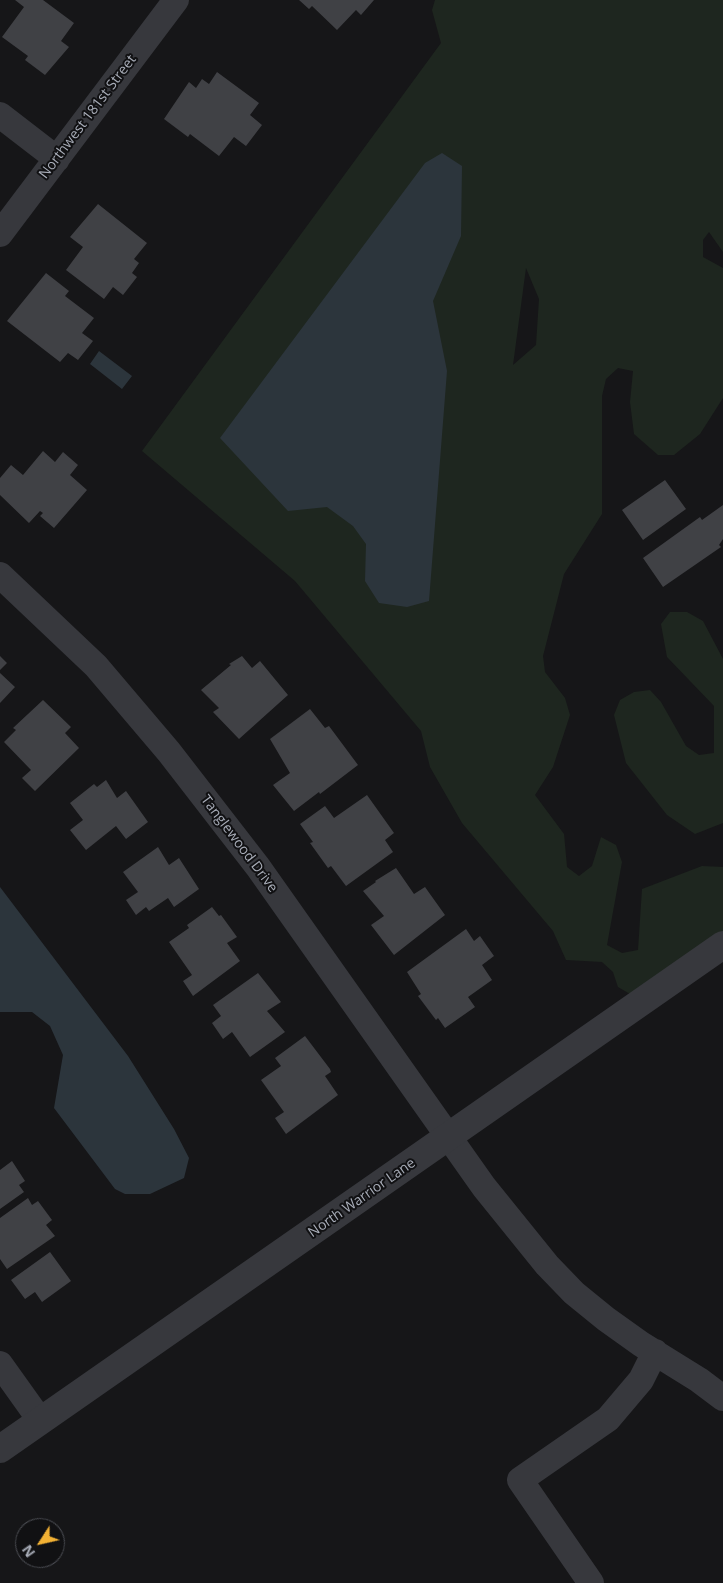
<!DOCTYPE html>
<html>
<head>
<meta charset="utf-8">
<style>
	body { margin:0 }
	#map { position:relative; width:723px; height:1583px; overflow:hidden; background:#161618; font-family:"Open Sans",sans-serif }
	canvas { display:block }
	.north { position:absolute; left:15px; top:1518px; width:50px; height:50px; box-sizing:border-box; background:#111113; border:1px solid #4d4f55; border-radius:50%; rotate:235deg; font-size:14px; font-weight:700; line-height:20px; text-align:center; color:#a8adb8 }
	.north::after { content:''; display:block; margin:auto; width:18px; height:22px; background:#f2b134; clip-path:polygon(50% 0,100% 100%,50% 72%,0 100%) }
</style>
</head>
<body>
<div id="map">
<canvas width="723" height="1583"></canvas>
<div class="north">N</div>
</div>
<script>
const context = document.querySelector('canvas').getContext('2d');
context.lineJoin = 'round';
function fill(path, color) { context.fillStyle = color; context.fill(path, 'evenodd'); }
const toPath = rows => new Path2D(rows.map(r => 'M' + r).join(''));
function trace(path, color, width, dash) { context.strokeStyle = color; context.lineWidth = width; context.lineCap = dash ? 'butt' : 'round'; context.setLineDash(dash || []); context.stroke(path); }
function label(font, color, halo, rows, align = 'center') {
  context.font = font + ' "Open Sans",sans-serif'; context.lineWidth = 4; context.setLineDash([]); context.textBaseline = 'middle'; context.strokeStyle = halo; context.fillStyle = color; for (const [text, x, y, turn = 0] of rows) {
    context.save(); context.translate(x, y); context.rotate((+turn || 0) * Math.PI / 180); context.textAlign = isNaN(turn) ? turn : align; if (halo) context.strokeText(text, 0, 0); context.fillText(text, 0, 0); context.restore();
  }
}
fill(toPath([
	[435,0,723,0,723,252,709,232,703,240,703,257,723,268,723,398,700,434,674,455,658,455,634,434,630,402,633,371,618,368,606,379,602,396,602,514,564,574,543,656,545,672,565,698,570,715,553,767,535,795,564,834,567,867,579,876,592,866,601,837,616,845,622,862,607,945,622,953,638,950,642,889,702,866,723,867,723,936,637,998,618,987,613,972,602,962,566,960,553,931,462,823,430,767,421,731,295,581,142,451,441,43,432,10],
	[526,268,539,299,536,345,513,365],
	[670,612,687,612,703,621,723,659,723,823,695,834,667,815,626,763,614,715,620,700,634,692,650,690,661,702,686,746,699,755,714,753,714,706,667,657,661,624]
]), '#1e261f');
fill(toPath([
	[442,153,462,166,461,236,433,301,447,371,429,601,407,607,379,603,365,581,366,544,353,526,327,507,288,511,220,438,425,163],
	[99,351,132,376,122,389,90,364],
	[0,887,128,1056,174,1129,189,1158,184,1178,150,1194,125,1194,115,1189,54,1108,63,1055,50,1026,32,1012,0,1012]
]), '#2c353c');
fill(toPath([
	[15,0,43,0,74,23,61,41,69,47,45,75,25,60,28,56,2,37,24,7],
	[299,0,374,0,361,15,356,10,337,30,312,6,309,9],
	[217,72,259,103,250,115,262,125,246,146,234,137,219,156,190,134,188,137,164,119,189,82,196,88,202,79,209,84],
	[98,204,147,243,134,259,139,263,132,273,137,277,123,295,113,287,104,299,66,270,83,247,70,237],
	[46,273,69,291,65,296,94,318,82,333,93,341,78,360,68,353,60,362,7,321],
	[43,451,55,462,63,452,78,465,70,475,87,490,54,528,40,516,43,513,40,511,29,523,0,495,0,478,11,465,23,475],
	[665,480,686,509,643,540,622,510],
	[723,505,723,539,719,545,721,547,663,587,643,558,700,517,702,520],
	[0,656,7,663,0,670],
	[242,656,252,668,260,661,288,695,239,739,213,712,219,708,201,690,231,665,229,664],
	[0,673,15,687,0,703],
	[43,700,71,727,65,733,79,748,35,791,22,778,31,770,4,742,16,730,13,728],
	[310,709,325,728,329,726,358,765,320,794,319,792,294,811,273,785,290,773,270,739],
	[106,780,117,798,126,791,148,822,126,839,116,826,86,850,70,830,83,820,70,803,94,784,97,787],
	[367,795,394,833,385,840,393,852,346,886,331,866,328,868,310,843,313,842,300,824,325,806,334,818],
	[158,847,169,865,179,858,199,889,174,907,168,898,149,911,146,907,136,915,126,900,138,892,123,872],
	[396,868,414,894,425,887,445,915,394,955,371,925,384,916,363,891,376,882,375,881],
	[212,907,219,916,221,915,237,937,227,943,240,961,193,996,183,981,192,975,169,942,189,928,187,925],
	[466,929,474,941,480,936,494,956,482,965,492,980,468,997,475,1007,445,1028,438,1018,436,1020,418,996,421,994,407,972],
	[258,973,281,1002,267,1011,285,1032,250,1057,232,1032,223,1039,212,1023,221,1016,213,1005],
	[305,1036,330,1069,331,1072,325,1076,338,1095,286,1134,275,1118,284,1112,261,1080,281,1066,275,1058],
	[12,1161,25,1181,19,1185,24,1192,0,1209,0,1170],
	[28,1198,32,1205,38,1201,52,1220,46,1225,55,1236,7,1269,0,1259,0,1218],
	[50,1252,71,1281,42,1302,35,1292,25,1299,11,1280]
]), '#404145');
trace(toPath([
	[0,115,57,159],
	[0,234,176,0],
	[0,575,96,666,169,752,258,867,484,1187,547,1265,574,1293,606,1319,641,1344,699,1380,723,1398],
	[0,1364,40,1420],
	[591,1583,520,1480,608,1419,641,1380,655,1352]
]), '#37383d', 26);
trace(toPath([
	[0,1449,723,945]
]), '#37383d', 28);
label('14px', '#a8adb8', '#111113', [
	["Northwest 181st Street",88,117,-53],
	["Tanglewood Drive",239,844,53],
	["North Warrior Lane",362,1198,-35]
]);
</script>
</body>
</html>
